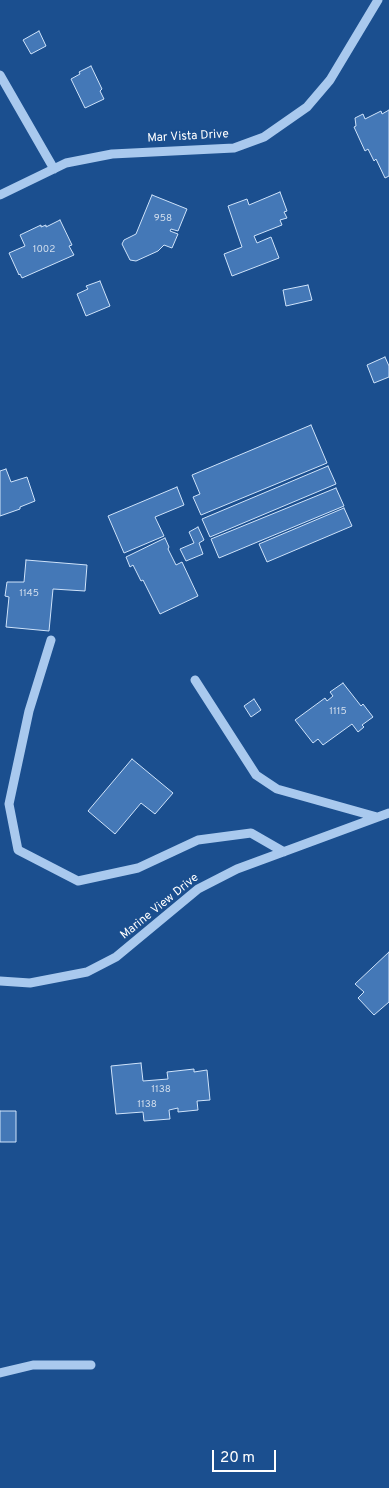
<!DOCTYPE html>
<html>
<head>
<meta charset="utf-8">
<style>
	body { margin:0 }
	#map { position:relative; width:389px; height:1488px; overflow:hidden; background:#1b4f8f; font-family:Overpass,sans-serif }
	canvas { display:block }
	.scale { position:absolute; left:212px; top:1450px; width:64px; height:22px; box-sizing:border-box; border:2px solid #fff; border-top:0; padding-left:6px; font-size:15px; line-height:18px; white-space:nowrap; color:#fff; -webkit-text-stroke:4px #1b4f8f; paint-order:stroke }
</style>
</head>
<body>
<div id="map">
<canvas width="389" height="1488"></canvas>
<div class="scale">20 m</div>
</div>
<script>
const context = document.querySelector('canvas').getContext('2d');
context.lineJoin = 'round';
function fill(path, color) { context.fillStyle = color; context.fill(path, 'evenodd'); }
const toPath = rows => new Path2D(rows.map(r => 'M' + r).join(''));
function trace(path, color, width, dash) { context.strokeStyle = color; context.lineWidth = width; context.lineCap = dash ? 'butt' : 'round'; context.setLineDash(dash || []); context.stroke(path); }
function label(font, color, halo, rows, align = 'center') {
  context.font = font + ' Overpass,sans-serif'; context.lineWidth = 4; context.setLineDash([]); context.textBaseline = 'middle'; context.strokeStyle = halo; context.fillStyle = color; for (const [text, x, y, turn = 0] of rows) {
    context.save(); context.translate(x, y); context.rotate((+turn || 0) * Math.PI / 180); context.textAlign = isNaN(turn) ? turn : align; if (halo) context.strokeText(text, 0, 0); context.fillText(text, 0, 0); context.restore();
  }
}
const building = toPath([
	[39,31,46,46,31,54,23,40,39,31],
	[91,66,102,89,100,91,104,99,85,108,71,79,80,74,79,72,91,66],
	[389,110,389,176,385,178,376,159,374,161,368,149,365,151,354,127,356,126,355,118,363,114,365,119,381,111,382,114,389,110],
	[280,192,287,211,284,212,287,218,280,220,282,225,254,236,257,243,271,237,279,258,232,276,224,254,242,247,228,206,247,199,249,205,280,192],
	[152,195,187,209,178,231,171,229,170,231,178,234,172,248,164,245,158,251,136,261,130,260,122,244,124,240,136,234,152,195],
	[60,220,72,245,69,246,74,255,22,278,20,274,19,275,9,253,25,246,20,235,41,225,41,227,46,225,46,227,60,220],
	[100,281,110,306,86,316,77,294,88,289,86,286,100,281],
	[308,285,312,300,286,306,283,290,308,285],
	[385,357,389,366,389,377,374,383,367,365,385,357],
	[311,425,327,463,201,515,193,497,200,494,192,475,311,425],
	[328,466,336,484,210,537,202,519,328,466],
	[6,469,11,482,27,477,35,501,20,507,20,509,0,516,0,471,6,469],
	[177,487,184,505,155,517,164,536,124,553,108,516,177,487],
	[336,488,344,506,219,558,211,539,336,488],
	[344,508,352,526,267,562,259,544,344,508],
	[198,527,204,540,199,543,203,554,186,561,180,549,194,543,189,532,198,527],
	[165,538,169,547,168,549,176,565,182,562,198,596,160,614,143,580,141,581,133,565,130,567,126,557,165,538],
	[26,560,87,565,85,591,53,589,49,631,6,627,9,597,5,596,7,582,24,582,26,560],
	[343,683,361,706,363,704,373,717,362,725,364,727,358,732,352,724,323,745,318,739,313,743,295,720,325,698,327,701,333,696,330,692,343,683],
	[254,699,261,710,251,717,244,706,254,699],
	[132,759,173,793,155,814,141,803,115,834,88,811,132,759],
	[389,952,389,1002,374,1015,358,998,364,992,355,984,389,952],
	[141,1063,143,1081,168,1079,167,1072,194,1069,194,1072,207,1070,210,1100,197,1101,198,1110,178,1112,178,1108,169,1110,170,1119,144,1121,143,1112,116,1114,111,1066,141,1063],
	[0,1111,16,1111,16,1142,0,1142,0,1111]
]);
fill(building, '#4478b7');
trace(building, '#cfe3fa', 1);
trace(toPath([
	[0,75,54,169],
	[0,195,66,163,112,154,234,148,264,137,307,107,330,80,378,0],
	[51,640,29,711,9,804,18,850,78,881,138,868,198,840,251,833,284,852],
	[195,680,256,775,277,789,377,817],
	[0,981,30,983,87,972,116,957,198,889,237,869,389,813],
	[0,1373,33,1365,91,1365]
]), '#a9c9ee', 9);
label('10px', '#d0dded', null, [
	["958",163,219],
	["1002",44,250],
	["1145",29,594],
	["1115",338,712],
	["1138",161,1090],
	["1138",147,1105]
]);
label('12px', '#fff', '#1b4f8f', [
	["Mar Vista Drive",188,137,-3],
	["Marine View Drive",160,907,-39]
]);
</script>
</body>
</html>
